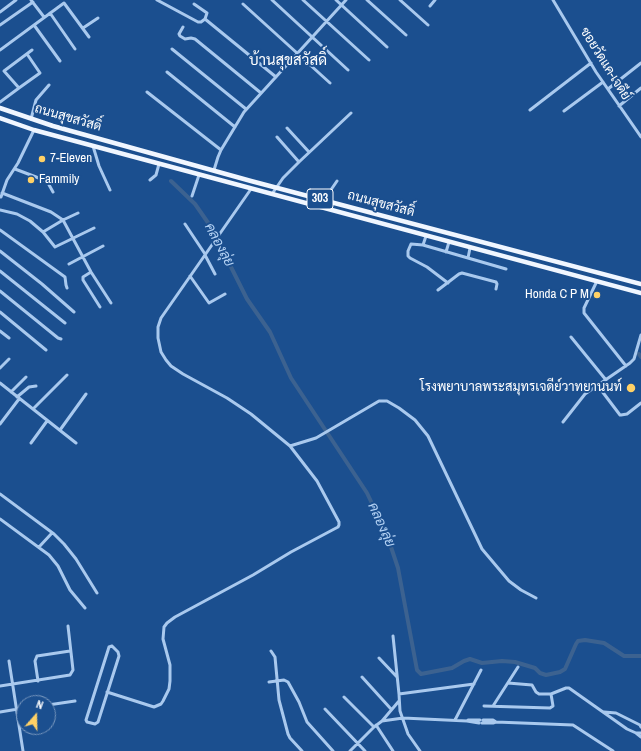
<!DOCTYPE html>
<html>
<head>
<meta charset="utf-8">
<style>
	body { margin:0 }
	#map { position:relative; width:641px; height:751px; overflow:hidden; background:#1b4f8f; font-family:"Archivo Narrow",sans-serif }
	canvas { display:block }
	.north { position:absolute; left:16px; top:695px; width:40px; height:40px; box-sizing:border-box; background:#1b4f8f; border:1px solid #7695bc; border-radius:50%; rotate:20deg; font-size:11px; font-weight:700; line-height:16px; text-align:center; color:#fff }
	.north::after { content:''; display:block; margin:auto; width:14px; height:18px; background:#ffd166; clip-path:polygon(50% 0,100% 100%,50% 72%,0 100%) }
</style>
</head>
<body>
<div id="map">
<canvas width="641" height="751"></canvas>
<div class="north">N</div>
</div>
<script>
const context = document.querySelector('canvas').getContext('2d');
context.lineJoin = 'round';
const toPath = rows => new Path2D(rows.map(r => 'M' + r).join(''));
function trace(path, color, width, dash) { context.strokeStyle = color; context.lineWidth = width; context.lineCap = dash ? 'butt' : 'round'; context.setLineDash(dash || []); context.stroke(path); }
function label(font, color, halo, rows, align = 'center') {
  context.font = font + ' "Archivo Narrow",Sarabun,sans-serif'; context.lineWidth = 4; context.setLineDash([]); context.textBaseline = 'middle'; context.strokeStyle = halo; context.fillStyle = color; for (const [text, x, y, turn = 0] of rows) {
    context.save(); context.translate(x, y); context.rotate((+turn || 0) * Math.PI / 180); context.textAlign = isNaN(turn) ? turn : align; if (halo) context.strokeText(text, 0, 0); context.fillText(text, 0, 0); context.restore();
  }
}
trace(toPath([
	[171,181,195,204,211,227,247,299,270,332,291,378,367,493,387,535,398,568,417,670,421,674,452,668,464,661,470,659,482,663,502,661,515,662,535,668,540,673,546,675,560,672,565,669,576,644,578,641,585,640,604,643,624,656,641,656],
	[639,354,641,357]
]), '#3c6290', 4);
trace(toPath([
	[31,0,44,17],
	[157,0,198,22,201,22,205,19,276,77],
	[272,0,348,70],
	[303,0,369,60],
	[336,0,387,47],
	[367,0,406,35],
	[400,0,428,25],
	[553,0,596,72,641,137],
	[194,4,207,13,205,19],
	[243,4,330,83],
	[430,6,435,0],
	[0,12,16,0],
	[50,13,75,49],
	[0,25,33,2],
	[34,25,60,61],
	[183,27,179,34,180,36,185,39,191,38,195,39,261,93],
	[83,28,98,18],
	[172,49,246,109],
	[0,50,64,3,89,37],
	[167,72,235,127],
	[19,88,40,73,27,54],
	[608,89,641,63],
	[147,92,221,150],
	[0,102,19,88,4,71,32,50],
	[619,106,641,88],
	[530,110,591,63],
	[564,111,603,82],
	[31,119,36,100,49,85],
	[287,128,309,152],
	[277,137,299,162],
	[93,146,99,166,110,190],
	[15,169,44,180,48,183,53,192],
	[214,170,218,157,221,150,244,112,346,0],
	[150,180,156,175,159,164],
	[2,193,51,212,63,220,91,272,111,303],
	[272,194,283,178,299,162,351,113],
	[192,196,199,175],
	[1,197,7,180,18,163,34,130],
	[324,200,337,181],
	[0,210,17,214,30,221,43,232,55,247,94,228],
	[185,224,205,254],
	[0,230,65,277,66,285,67,288],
	[43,232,63,220,78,213],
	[423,245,426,236],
	[0,251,42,284,74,312],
	[446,252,449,242],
	[205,255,215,274],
	[468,258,470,248],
	[69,264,103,246],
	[0,271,65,323],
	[91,272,83,277,83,280,100,307],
	[190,276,209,303,225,294],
	[597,281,584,308,584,313,626,366],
	[448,283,427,267,410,258,408,256,408,251,411,244,423,245,506,269],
	[438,290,459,274,462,273,496,282,497,284,496,289],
	[0,291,58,338,61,339],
	[0,312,46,350],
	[0,331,9,338],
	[571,337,606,380],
	[0,368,9,359],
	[0,383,76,443],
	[598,386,620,415,621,415,627,414,641,403],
	[11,392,26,377],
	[17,397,29,387,36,386],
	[33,409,67,375],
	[563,422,585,394,630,363,634,359,641,335],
	[0,424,19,399],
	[60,430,86,394],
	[31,443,47,421],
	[290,446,316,438,379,401,387,401,399,408,415,420,428,436,482,549,509,581,521,590,536,598],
	[0,494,54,534,64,544,76,559,97,593],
	[0,519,49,555,58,566,70,590,85,608],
	[39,547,52,533],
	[393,636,399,694,400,711,408,734,420,751],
	[112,646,118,652,119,656,98,722,95,724,87,722,86,720,109,647,112,646],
	[271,651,275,657,279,700,288,734,290,738,302,751],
	[379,658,397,677],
	[9,661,23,751],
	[362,677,391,709],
	[38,681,35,661,37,656,70,651],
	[269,682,284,680,288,682,299,702,307,722,333,751],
	[508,683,532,685,536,692,539,694,551,694,566,688,569,688,627,729,636,733],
	[0,686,70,675,73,670,68,626],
	[107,692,154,707,161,704,163,701,169,689,170,681,170,665,163,639,164,627,167,623,175,617,253,575,291,552,338,527,339,525,339,522,317,481,290,446,251,414,227,398,183,374,171,366,166,360,161,352,158,338,158,327,161,318,251,189],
	[399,694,474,684],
	[344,697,374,727],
	[48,705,75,701],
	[484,706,550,708,553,706,551,694],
	[493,706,518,667],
	[325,709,365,751],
	[0,712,24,708],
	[604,712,616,713,640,725,641,727],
	[455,720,481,670],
	[382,721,399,701],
	[496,722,573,725,613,751],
	[479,723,467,721,468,720,480,720],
	[482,723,493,723,496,722,493,720,483,720],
	[376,725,393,751],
	[641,733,636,733,641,737],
	[350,751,374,727,382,721,403,718,467,721]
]), '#a9c9ee', 3);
trace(toPath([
	[0,108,53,126,251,181,641,284],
	[0,118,34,130,641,293]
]), '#f0f6ff', 4.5);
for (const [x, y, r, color] of [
	[42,159,4,"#ffd166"],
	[31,180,4,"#ffd166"],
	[597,295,4,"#ffd166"],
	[631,388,5,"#ffd166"]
]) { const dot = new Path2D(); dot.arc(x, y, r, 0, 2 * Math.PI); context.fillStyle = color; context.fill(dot); trace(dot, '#1b4f8f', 1.5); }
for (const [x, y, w] of [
	[320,199,26]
]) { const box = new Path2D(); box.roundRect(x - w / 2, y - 10, w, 20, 3); context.fillStyle = '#1b4f8f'; context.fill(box); trace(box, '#fff', 1); }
label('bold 12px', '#fff', null, [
	["303",320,199]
]);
label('13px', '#fff', '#1b4f8f', [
	["ซอยวัดแค-เจดีย์",605,64,58],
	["ถนนสุขสวัสดิ์",68,118,16],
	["ถนนสุขสวัสดิ์",381,204,15]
]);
label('13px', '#fff', '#1b4f8f', [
	["7-Eleven",50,159],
	["Fammily",39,180],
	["Honda C P M",589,295,"right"],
	["โรงพยาบาลพระสมุทรเจดีย์วาทยานนท์",622,388,"right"]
], 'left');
label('italic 14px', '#b5d3f5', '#1b4f8f', [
	["คลองลุ่ย",219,245,62],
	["คลองลุ่ย",381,525,66]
]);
label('15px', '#fff', '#1b4f8f', [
	["บ้านสุขสวัสดิ์",288,61]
]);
</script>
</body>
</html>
